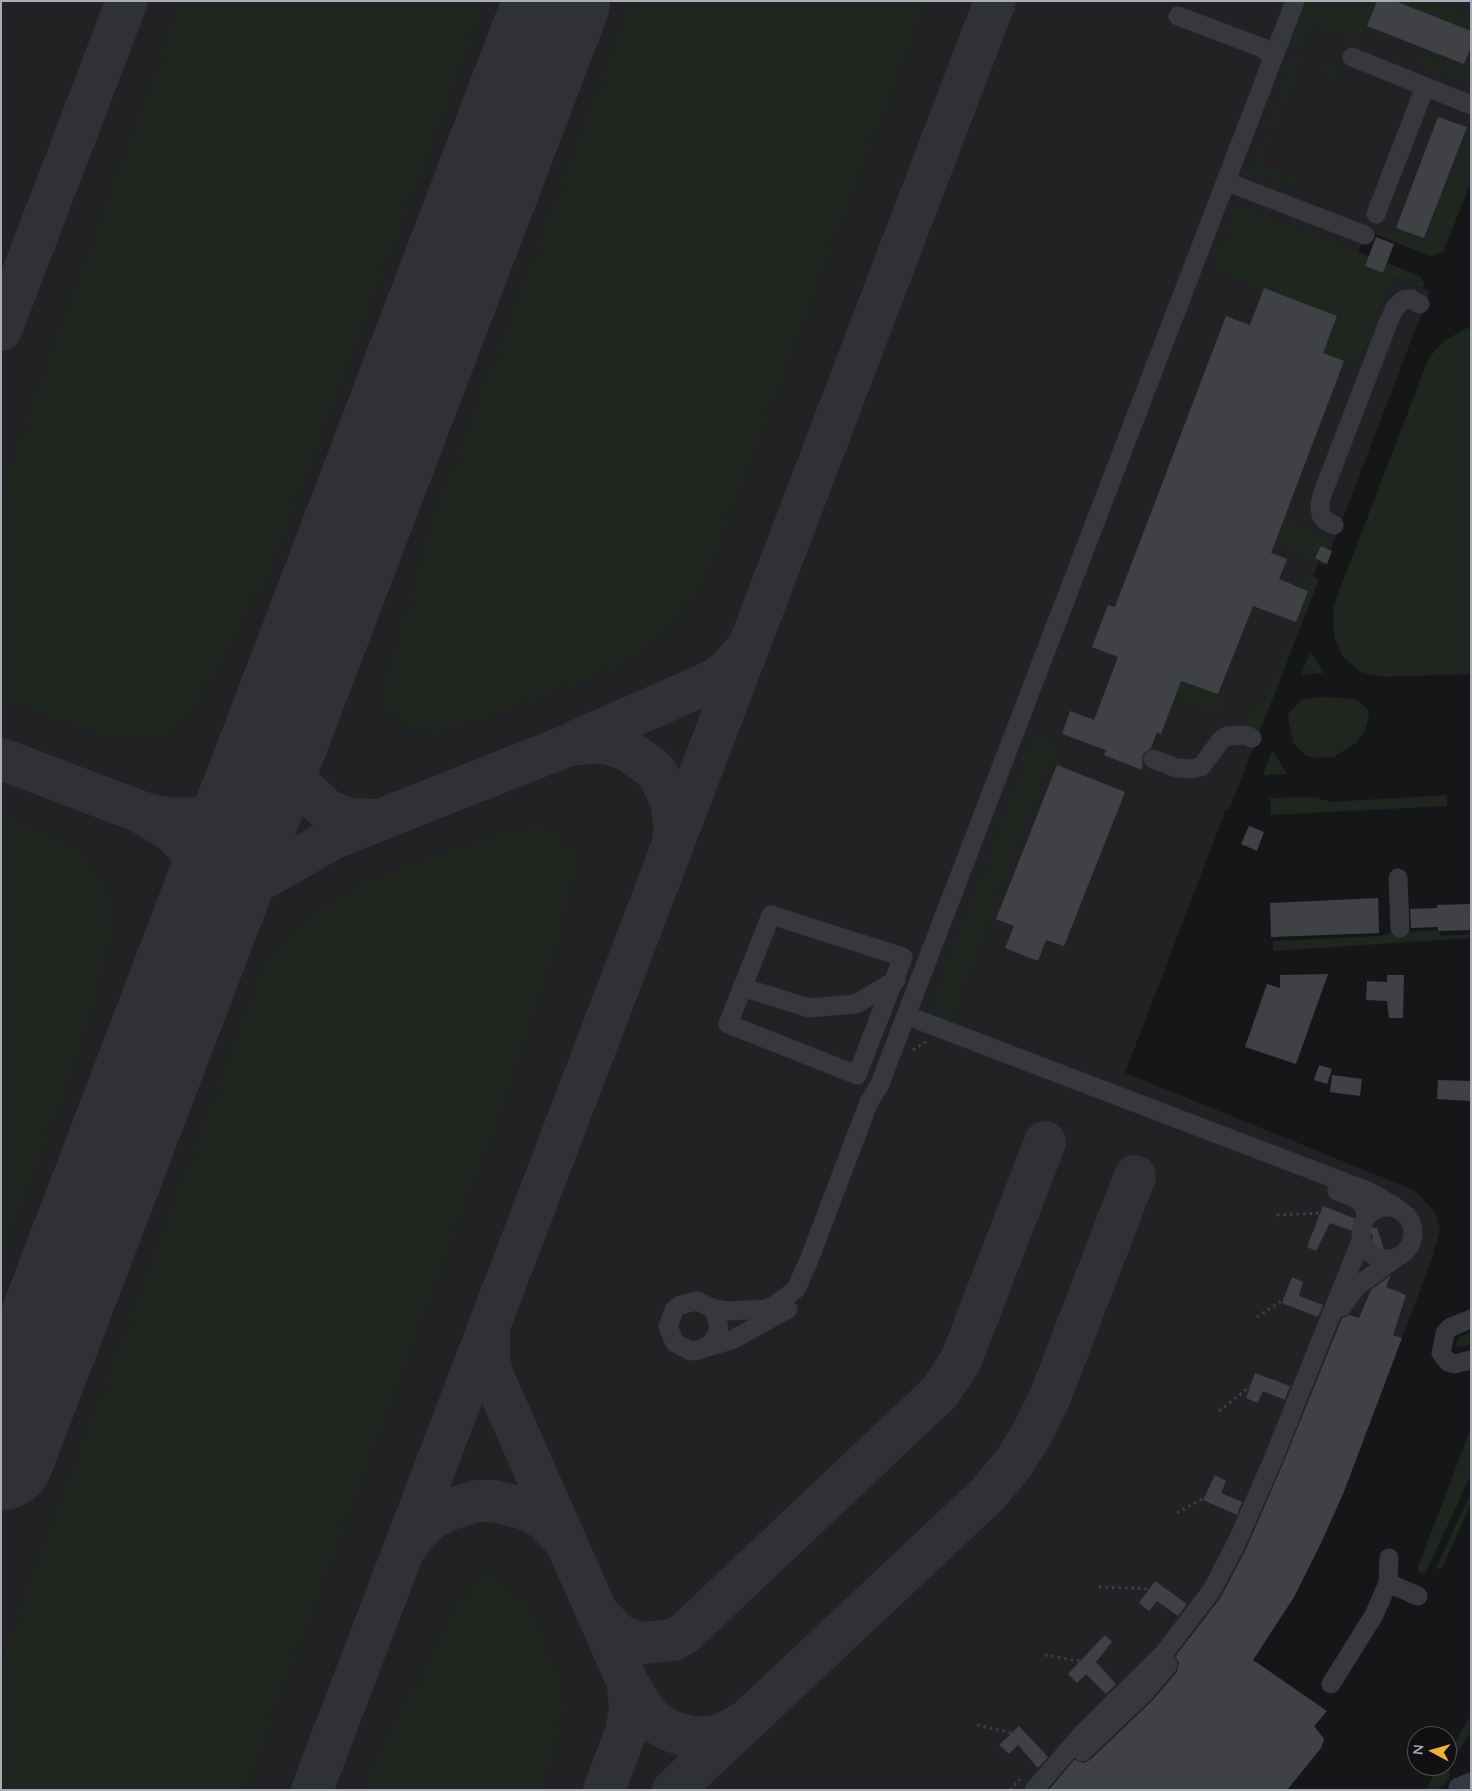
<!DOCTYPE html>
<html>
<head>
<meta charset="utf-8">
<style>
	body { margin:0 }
	#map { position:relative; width:1472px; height:1791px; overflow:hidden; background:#161618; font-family:Quicksand,sans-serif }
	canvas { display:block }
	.frame { position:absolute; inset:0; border:2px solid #a8adb8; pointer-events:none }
	.north { position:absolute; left:1407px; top:1726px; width:50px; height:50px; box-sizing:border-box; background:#111113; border:1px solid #4d4f55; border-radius:50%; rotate:276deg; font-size:14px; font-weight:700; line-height:20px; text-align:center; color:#a8adb8 }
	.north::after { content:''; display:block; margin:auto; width:18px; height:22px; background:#f2b134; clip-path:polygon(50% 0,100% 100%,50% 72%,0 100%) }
</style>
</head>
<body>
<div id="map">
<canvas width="1472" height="1791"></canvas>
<div class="frame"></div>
<div class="north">N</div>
</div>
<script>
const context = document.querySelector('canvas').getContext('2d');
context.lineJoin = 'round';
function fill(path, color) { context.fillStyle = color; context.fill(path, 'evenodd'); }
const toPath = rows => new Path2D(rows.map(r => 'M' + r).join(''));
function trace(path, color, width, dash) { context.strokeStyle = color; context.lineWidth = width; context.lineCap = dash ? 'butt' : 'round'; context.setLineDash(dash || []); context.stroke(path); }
fill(toPath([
	[1,1,1471,1,1471,182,1431,256,1367,231,1354,262,1430,291,1325,565,1318,563,1313,576,1319,579,1229,810,1226,809,1125,1073,1414,1190,1435,1212,1440,1230,1433,1256,1343,1494,1320,1545,1294,1597,1253,1660,1327,1711,1314,1726,1325,1739,1321,1748,1287,1790,1,1790]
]), '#222225');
fill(toPath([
	[183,1,484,1,267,574,193,709,174,730,147,739,103,735,1,695,1,493],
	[633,1,924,1,710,561,689,602,669,627,643,649,617,666,507,710,439,731,408,730,396,721,387,706,386,690,403,623,443,497],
	[1307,1,1380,1,1365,42,1311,23,1301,50,1289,46],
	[1391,1,1439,1,1471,13,1471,34],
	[1422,51,1465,69,1471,56,1471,84,1417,63],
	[1306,56,1314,57,1311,65,1316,68,1319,60,1343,70,1340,79,1299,63,1260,165,1301,182,1298,189,1259,173,1254,184,1249,177,1288,73,1289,59,1291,57,1299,60],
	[1471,129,1471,182,1443,252,1431,256,1392,241,1397,230,1424,240],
	[1243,209,1369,256,1366,266,1383,273,1387,263,1420,276,1425,285,1423,288,1394,277,1389,280,1356,366,1323,353,1336,316,1212,268,1235,212],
	[1471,328,1471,674,1382,677,1361,672,1343,657,1334,637,1333,607,1428,360,1441,343,1464,329],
	[1283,521,1331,539,1327,549,1320,546,1315,558,1275,542],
	[1305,574,1319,579,1261,729,1244,722,1250,704,1262,708,1308,592,1299,588],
	[1310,652,1324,673,1301,675],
	[1181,681,1228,699,1223,715,1175,697],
	[1320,697,1345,698,1356,700,1367,708,1369,716,1364,734,1355,744,1333,757,1315,758,1305,755,1293,743,1288,719,1289,713,1302,699],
	[1036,737,1056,745,949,1021,936,1015,933,1002],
	[1272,750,1287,774,1263,775],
	[1447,795,1447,806,1271,815,1270,798,1315,797,1330,802],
	[1,816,45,834,83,856,106,893,109,932,96,989,76,1056,1,1253],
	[542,827,564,838,574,858,573,873,557,934,496,1118,243,1790,1,1790,1,1662,260,979,269,963,287,939,309,918,357,887,388,874,515,831],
	[1439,930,1441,936,1471,934,1471,938,1273,951,1273,941,1381,936,1393,932],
	[1471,1332,1471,1345,1455,1347,1458,1338],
	[1471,1428,1471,1475,1425,1574,1418,1571,1418,1567],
	[1471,1493,1471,1504,1441,1570,1436,1568],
	[487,1573,499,1575,526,1603,558,1679,564,1706,541,1790,363,1790,393,1728,470,1587,478,1578],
	[1471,1715,1471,1731,1450,1766,1449,1780,1437,1790,1425,1790,1440,1766,1447,1766,1447,1755]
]), '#1e261f');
trace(toPath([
	[1,330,127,1],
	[287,717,285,745,293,774,301,786,328,811,351,819,376,820],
	[576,741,715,680,728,670,746,649],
	[1,759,149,815,172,819,199,818,229,806,253,784,260,774,290,700],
	[143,814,172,831,191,851,198,864,206,889,207,902,201,936],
	[201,936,225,906,243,890,334,838,569,745,599,742,613,745,627,750,650,766,658,774,671,801,675,828,673,841],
	[489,1331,489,1359,493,1376,628,1683,630,1711,626,1732,604,1790],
	[407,1546,414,1535,430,1520,445,1511,477,1501,493,1501,523,1508,544,1519,565,1541],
	[599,1614,616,1633,628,1639,643,1643,673,1640,685,1633,940,1392,961,1360,1045,1142],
	[628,1683,643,1709,653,1720,666,1729,679,1734,696,1738,716,1736,733,1729,742,1723],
	[312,1790,995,1],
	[673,1790,988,1494,1013,1464,1032,1434,1050,1397,1135,1176]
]), '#303135', 42);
trace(toPath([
	[1,1457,557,1]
]), '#303135', 106);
fill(toPath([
	[1377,1,1395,1,1471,31,1471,47,1464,64,1367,26],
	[1438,117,1467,127,1424,238,1396,228],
	[1376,237,1394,244,1383,273,1365,266],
	[1264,288,1337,316,1323,353,1344,361,1271,553,1287,559,1279,579,1308,591,1296,622,1253,606,1218,694,1181,681,1161,734,1157,732,1151,748,1143,754,1142,770,1104,755,1106,750,1062,734,1070,711,1094,720,1118,657,1092,647,1108,605,1115,607,1226,316,1250,325],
	[1321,546,1332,551,1327,564,1315,558],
	[1057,765,1125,792,1064,946,1046,940,1038,961,1005,948,1014,926,996,919],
	[1249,826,1264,832,1257,851,1241,844],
	[1378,898,1379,933,1271,937,1270,903],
	[1471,904,1471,930,1438,931,1438,927,1411,928,1410,909,1437,908,1437,905],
	[1328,974,1296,1064,1245,1047,1267,984,1280,988,1280,975],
	[1387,975,1404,975,1403,1018,1389,1018,1387,1001,1366,1000,1367,981,1387,982],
	[1319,1065,1332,1069,1327,1084,1314,1080],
	[1332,1075,1362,1079,1360,1096,1330,1092],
	[1438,1080,1471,1081,1471,1101,1437,1099],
	[1323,1206,1356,1219,1364,1227,1377,1228,1385,1252,1374,1260,1371,1247,1373,1236,1367,1228,1360,1227,1353,1231,1330,1223,1316,1251,1307,1247],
	[1391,1275,1386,1287,1406,1295,1393,1335,1402,1338,1343,1494,1320,1545,1294,1597,1253,1660,1327,1711,1314,1726,1324,1739,1321,1748,1287,1790,1049,1790,1074,1760,1084,1763,1090,1760,1152,1701,1177,1672,1179,1662,1175,1657,1221,1597,1246,1549,1282,1466,1342,1318,1350,1315,1359,1318,1371,1290],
	[1292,1277,1303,1282,1299,1296,1323,1305,1318,1317,1282,1303],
	[1255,1373,1290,1386,1285,1400,1263,1391,1257,1403,1246,1398],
	[1215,1475,1226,1481,1221,1493,1242,1502,1237,1515,1203,1500],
	[1155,1581,1187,1604,1178,1616,1157,1601,1149,1611,1139,1603],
	[1105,1635,1112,1642,1096,1662,1116,1684,1106,1694,1086,1674,1077,1683,1068,1674],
	[1019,1726,1048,1757,1038,1768,1018,1745,1009,1754,999,1745]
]), '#404145');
trace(toPath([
	[913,1050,926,1042],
	[1277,1215,1325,1213,1352,1223],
	[1411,1253,1419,1232,1419,1223,1413,1209],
	[1257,1317,1286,1298,1316,1310],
	[1219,1411,1256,1382,1284,1391],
	[1177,1513,1209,1495,1236,1507],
	[1099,1587,1152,1589,1180,1608],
	[1045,1655,1085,1662,1108,1687],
	[1184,1663,1223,1615,1274,1510,1299,1445],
	[977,1725,1016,1734,1039,1758],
	[1010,1790,1020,1779],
	[1065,1790,1085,1768]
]), '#3d3f44', 3, [2.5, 4]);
trace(toPath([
	[1178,16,1263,48,1272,58],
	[1352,57,1471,105],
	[1235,185,1365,235],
	[1376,214,1425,87],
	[1334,525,1326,521,1321,515,1320,505,1322,495,1388,323,1395,308,1403,300,1411,299,1420,304],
	[1153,759,1176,768,1191,769,1201,767,1221,740,1227,736,1246,735,1252,738],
	[1398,878,1400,928],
	[771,915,903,957,857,1075,728,1024,771,915],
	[742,987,809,1008,856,1004,896,980],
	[916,1019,1370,1192,1397,1208],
	[1337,1191,1353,1197,1363,1204,1367,1216],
	'1361 1233a26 26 0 1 1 52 0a26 26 0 1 1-52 0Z',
	[1342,1307,1356,1287,1397,1257],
	[712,1308,716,1314,719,1329,713,1342,700,1350,691,1351,675,1343,668,1327,674,1310,680,1305,697,1301,712,1308,728,1311,765,1309,775,1305,796,1289,809,1260,869,1102,879,1086,1295,1],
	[1471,1319,1451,1327,1445,1333,1441,1353,1448,1362,1454,1364,1471,1360],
	[708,1347,732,1340,788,1309],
	[1388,1583,1418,1596],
	[1331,1684,1374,1615,1388,1583,1389,1558],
	[1082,1752,1144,1693,1168,1665],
	[1458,1787,1471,1782],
	[1034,1790,1083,1733,1164,1653,1212,1590,1236,1544,1272,1462,1362,1238]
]), '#37383d', 19);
</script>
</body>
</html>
